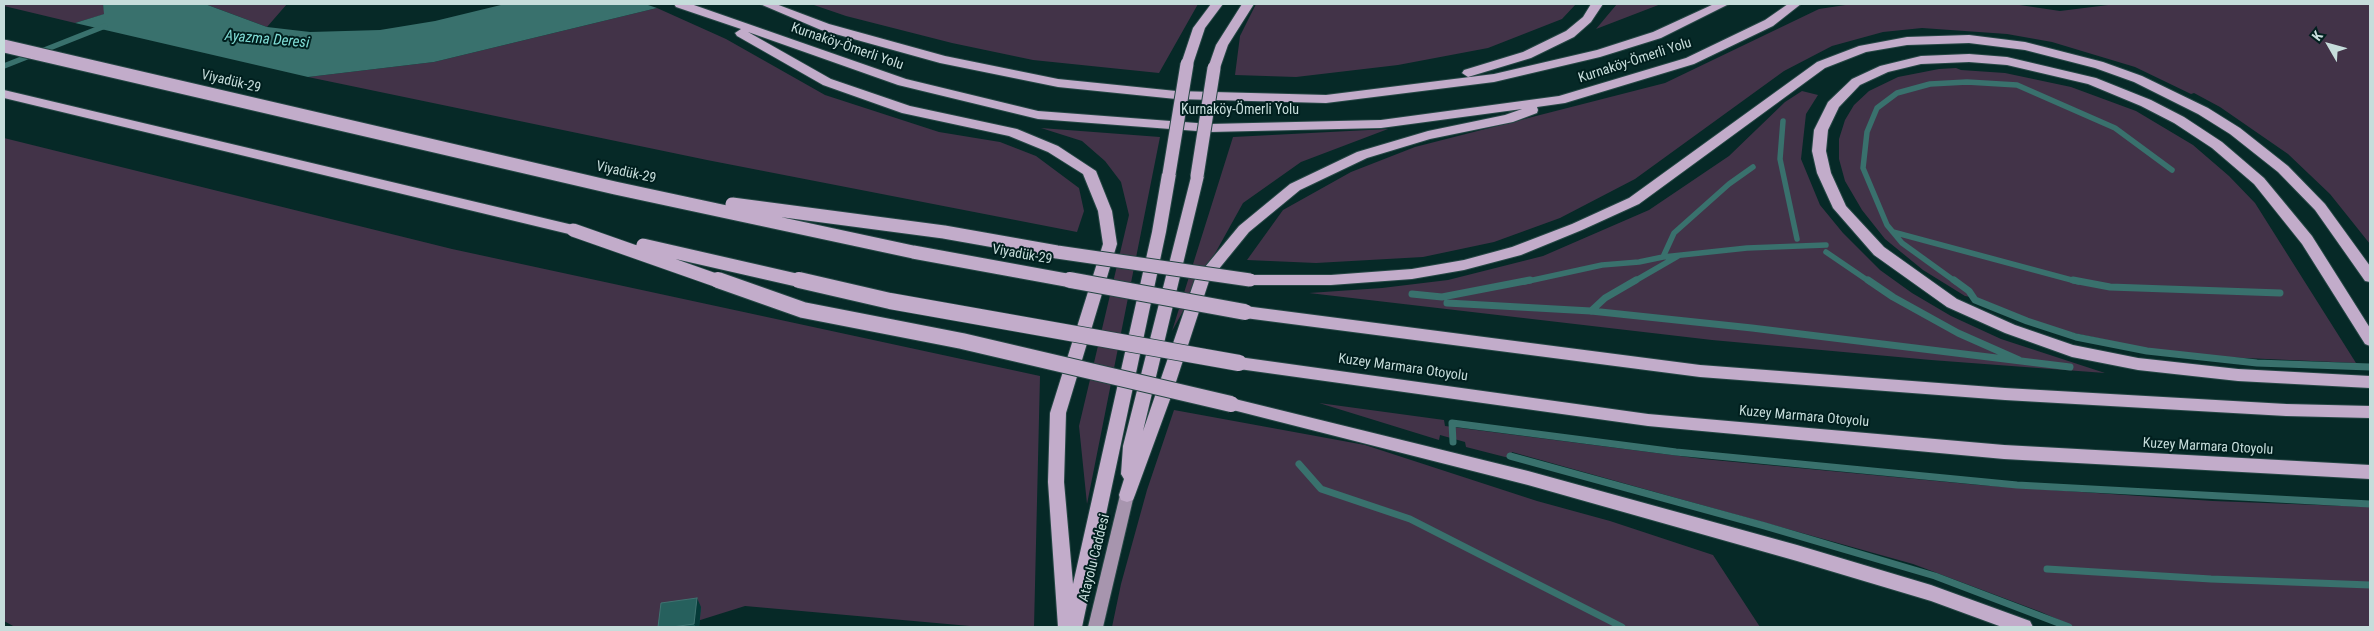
<!DOCTYPE html>
<html>
<head>
<meta charset="utf-8">
<style>
	body { margin:0 }
	#map { position:relative; width:2374px; height:631px; overflow:hidden; background:#062927; font-family:"Roboto Condensed",sans-serif }
	canvas { display:block }
	.frame { position:absolute; inset:0; border:5px solid #c6dddb; pointer-events:none }
	.north { position:absolute; left:2304px; top:20px; width:50px; height:50px; -webkit-text-stroke:4px #001f1e; paint-order:stroke; rotate:308deg; font-size:14px; font-weight:700; line-height:20px; text-align:center; color:#c6dddb }
	.north::after { content:''; display:block; margin:auto; width:18px; height:22px; background:#c6dddb; clip-path:polygon(50% 0,100% 100%,50% 72%,0 100%) }
</style>
</head>
<body>
<div id="map">
<canvas width="2374" height="631"></canvas>
<div class="frame"></div>
<div class="north">K</div>
</div>
<script>
const context = document.querySelector('canvas').getContext('2d');
context.lineJoin = 'round';
function fill(path, color) { context.fillStyle = color; context.fill(path, 'evenodd'); }
const toPath = rows => new Path2D(rows.map(r => 'M' + r).join(''));
function trace(path, color, width, dash) { context.strokeStyle = color; context.lineWidth = width; context.lineCap = dash ? 'butt' : 'round'; context.setLineDash(dash || []); context.stroke(path); }
function label(font, color, halo, rows, align = 'center') {
  context.font = font + ' "Roboto Condensed",sans-serif'; context.lineWidth = 4; context.setLineDash([]); context.textBaseline = 'middle'; context.strokeStyle = halo; context.fillStyle = color; for (const [text, x, y, turn = 0] of rows) {
    context.save(); context.translate(x, y); context.rotate((+turn || 0) * Math.PI / 180); context.textAlign = isNaN(turn) ? turn : align; if (halo) context.strokeText(text, 0, 0); context.fillText(text, 0, 0); context.restore();
  }
}
fill(toPath([
	[4,4,103,4,105,14,75,23,4,6],
	[205,4,287,4,267,27],
	[811,4,1198,4,1159,73,1033,60,952,43,846,16],
	[1256,4,1576,4,1562,19,1488,48,1398,65,1296,77,1235,75,1240,36],
	[1617,4,1661,4,1596,29],
	[1852,4,2013,4,2060,11,2116,4,2370,4,2370,244,2330,194,2288,154,2220,107,2194,93,2191,94,2135,67,2052,42,2007,34,1922,28,1883,32,1832,46,1784,71,1635,179,1560,218,1494,242,1423,257,1316,263,1247,260,1283,210,1351,172,1415,147,1665,83,1819,9],
	[657,8,726,39,825,95,939,132,1000,142,1036,156,1079,188,1084,211,1077,232,707,160,308,77,434,62],
	[1956,68,1961,70,2005,73,2071,87,2136,111,2193,145,2229,176,2255,203,2356,363,2222,357,2144,348,2069,332,2021,317,1976,298,1965,296,1923,270,1885,239,1862,210,1845,181,1839,159,1839,139,1845,120,1854,105,1869,91,1898,77,1939,69],
	[1802,91,1818,95,1806,114,1801,159,1820,205,1843,233,1880,270,1912,293,1951,316,2001,339,2105,373,1931,360,1712,340,1309,293,1382,288,1448,280,1543,256,1649,210,1729,156,1785,102],
	[1041,128,1160,137,1087,504,1079,426,1129,215,1121,182,1105,161,1082,141],
	[1388,129,1301,162,1243,203,1172,331,1233,137],
	[4,138,452,249,1040,376,1034,627,981,627,745,606,678,627,15,627,4,621],
	[1319,403,1444,420,1445,426,1703,459,1979,485,2213,501,2370,507,2370,627,2075,627,2041,612,1913,564,1512,452,1509,458,1466,447,1465,442,1440,435,1439,440],
	[1174,410,1365,445,1537,501,1610,521,1713,555,1760,627,1112,627,1121,584,1147,490]
]), '#423348');
fill(toPath([
	[103,4,205,4,267,27,310,32,380,30,435,21,505,4,645,4,657,8,434,62,308,77,75,23,104,14]
]), '#39716d');
trace(toPath([
	[4,66,105,26],
	[1783,121,1780,159,1797,239],
	[1893,232,2079,282],
	[1826,252,1870,282],
	[1663,257,1674,233,1729,184,1753,167],
	[1524,282,1602,265,1639,262,1663,257,1747,248,1826,245],
	[1633,282,1678,256],
	[1956,282,1902,243,1887,225,1863,168,1867,132,1877,108,1897,93,1930,84,1967,82,2017,85,2115,128,2172,170]
]), '#39716d', 5.5);
trace(toPath([
	[1868,280,1893,297,1958,333,2019,360],
	[1954,280,1969,291,1975,300,2027,321,2076,337,2147,351,2257,363,2370,367],
	[2073,280,2110,287,2280,293],
	[1412,294,1442,297,1530,280],
	[1447,303,1591,311,1752,328,2070,367],
	[1591,311,1605,298,1636,280],
	[1453,442,1452,423,1676,452,2017,485,2370,504],
	[1510,456,1765,526,1935,576,2069,627],
	[1299,464,1321,489,1410,519,1622,627],
	[2047,569,2211,579,2370,585]
]), '#39716d', 7);
const primary = toPath([
	[1127,489,1132,491,1134,495,1103,627,1088,627,1120,495,1122,491,1127,489]
]);
const highway = toPath([
	[674,4,691,4,906,79,1038,111,1210,124,1381,120,1559,96,1686,58,1765,20,1788,4,1801,4,1773,26,1694,64,1565,103,1537,107,1538,110,1537,113,1513,122,1430,139,1367,158,1300,190,1249,232,1209,281,1172,394,1135,495,1133,500,1127,502,1121,500,1119,495,1124,479,1121,474,1123,446,1192,173,1197,171,1204,176,1143,431,1195,279,1239,226,1290,184,1357,152,1428,131,1505,115,1522,109,1381,128,1210,132,1038,119,898,85,748,32,831,79,910,106,1017,129,1058,146,1096,171,1112,211,1117,244,1066,413,1064,482,1073,584,1152,232,1162,174,1169,169,1176,174,1166,232,1082,627,1058,627,1048,482,1050,413,1103,244,1098,211,1083,174,1048,152,1009,136,902,113,823,85,737,36,735,33,741,29,676,7,674,4],
	[760,4,776,4,829,24,945,56,1058,79,1176,91,1326,95,1494,74,1597,50,1653,32,1714,4,1729,4,1661,38,1600,57,1494,82,1326,103,1176,99,1058,87,940,63,821,30,760,4],
	[1211,4,1223,4,1205,28,1193,64,1187,68,1183,67,1181,64,1193,28,1211,4],
	[1242,4,1254,4,1228,45,1220,68,1214,72,1210,71,1208,68,1216,45,1242,4],
	[1591,4,1603,4,1591,22,1574,37,1531,58,1468,77,1462,73,1464,70,1523,52,1566,31,1583,17,1591,4],
	[1969,35,2025,42,2103,62,2142,76,2208,108,2240,128,2288,166,2325,204,2370,266,2370,282,2365,281,2315,210,2278,172,2230,134,2198,114,2134,82,2095,68,2025,50,1969,43,1907,45,1866,52,1825,68,1639,204,1582,230,1521,255,1464,270,1412,279,1331,285,1250,285,1245,284,1243,280,1245,276,1250,275,1331,275,1412,269,1464,260,1512,247,1572,224,1629,198,1817,62,1859,46,1907,37,1969,35],
	[1969,54,2007,57,2096,78,2151,100,2184,117,2222,142,2264,178,2312,236,2370,328,2370,346,2365,344,2302,244,2254,184,2212,148,2174,123,2141,106,2088,84,2007,65,1969,62,1921,64,1888,72,1860,85,1839,107,1828,130,1826,151,1831,173,1846,206,1884,247,1957,299,2015,325,2073,345,2138,358,2238,369,2370,376,2370,388,2238,381,2138,370,2072,357,2005,333,1947,307,1874,255,1833,208,1817,173,1812,151,1814,130,1828,102,1852,79,1880,66,1921,56,1969,54],
	[4,90,573,225,578,227,580,230,578,233,573,235,4,98,4,90],
	[1245,306,1700,365,2005,388,2286,404,2370,406,2370,418,2286,416,2005,400,1700,377,1245,318,1240,316,1238,312,1240,308,1245,306],
	[1239,357,1648,414,2004,445,2370,465,2370,479,2004,459,1648,426,1239,369,1234,367,1231,363,1234,359,1239,357],
	[1231,398,1528,471,1797,545,1931,585,2030,621,2033,627,2002,627,1931,601,1797,561,1528,485,1225,408,1223,404,1225,400,1231,398]
]);
trace(primary, '#254644', 2);
trace(highway, '#254644', 2);
fill(primary, '#a795ae');
fill(highway, '#c2acca');
const highwayBridgeFar1 = toPath([
	[4,46,615,188,913,252,1077,282],
	[1169,174,1187,64],
	[1197,176,1214,68],
	[732,204,944,232,1057,252,1250,280],
	[573,230,721,282],
	[643,245,805,282]
]);
const highwayBridge = toPath([
	[718,280,803,310,962,341,1231,404],
	[799,280,890,301,1239,363],
	[1070,280,1245,312]
]);
trace(highwayBridgeFar1, '#254644', 15, []);
trace(highwayBridge, '#254644', 18, []);
trace(highwayBridgeFar1, '#c2acca', 13);
trace(highwayBridge, '#c2acca', 16);
fill(toPath([
	[701,607,699,627,658,627]
]), '#13514e');
fill(toPath([
	[697,598,701,607,699,627,696,627,694,624]
]), '#053a38');
const building = toPath([
	[697,598,694,624,672,627,658,627,661,603,697,598]
]);
fill(building, '#26605d');
trace(building, '#3f7371', 1);
label('14px', '#c6dddb', '#001f1e', [
	["Kurnaköy-Ömerli Yolu",847,47,19],
	["Kurnaköy-Ömerli Yolu",1635,61,-18],
	["Viyadük-29",231,82,13],
	["Kurnaköy-Ömerli Yolu",1240,110],
	["Viyadük-29",626,173,12],
	["Viyadük-29",1022,255,10],
	["Kuzey Marmara Otoyolu",1403,368,8],
	["Kuzey Marmara Otoyolu",1804,417,5],
	["Kuzey Marmara Otoyolu",2208,447,3],
	["Atayolu Caddesi",1095,558,-76]
]);
label('italic 15px', '#80ddd6', '#001f1e', [
	["Ayazma Deresi",267,40,5]
]);
</script>
</body>
</html>
